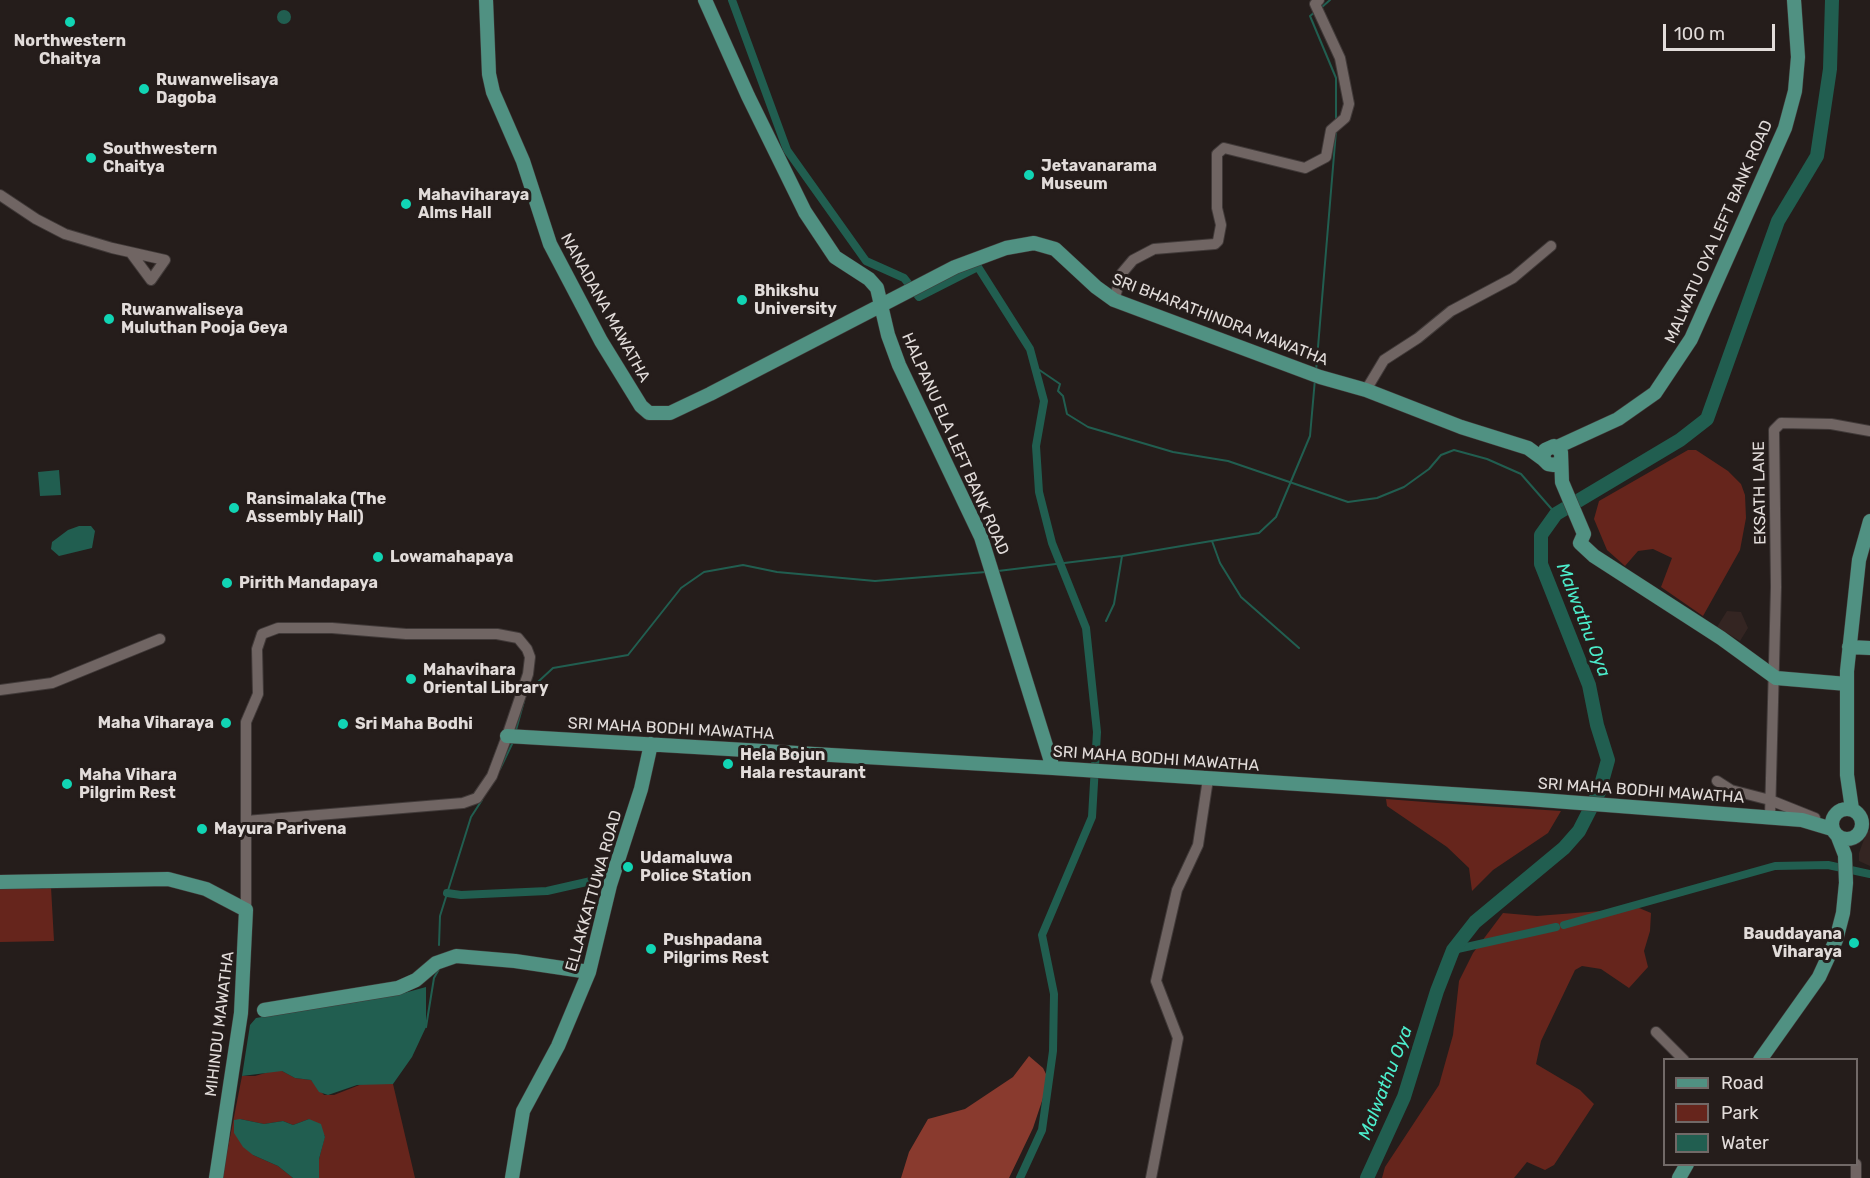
<!DOCTYPE html>
<html>
<head>
<meta charset="utf-8">
<style>
	body { margin:0 }
	#map { position:relative; width:1870px; height:1178px; overflow:hidden; background:#251d1b; font-family:Rubik,sans-serif }
	canvas { display:block }
	.legend { position:absolute; left:1663px; top:1058px; width:195px; height:108px; box-sizing:border-box; background:#251d1b; border:2px solid #716967; margin:0; padding:8px 10px; list-style:none; font-size:18px; color:#e2dcda }
	.legend li { display:flex; align-items:center; gap:12px; height:30px }
	.legend b { width:30px; border:2px solid #716967 }
	.scale { position:absolute; left:1663px; top:24px; width:112px; height:27px; box-sizing:border-box; border:3px solid #e2dcda; border-top:0; padding-left:8px; font-size:18px; line-height:21px; white-space:nowrap; color:#e2dcda; -webkit-text-stroke:4px #251d1b; paint-order:stroke }
</style>
</head>
<body>
<div id="map">
<canvas width="1870" height="1178"></canvas>
<ul class="legend">
<li><b style="height:8px;background:#509182"></b>Road</li>
<li><b style="height:16px;background:#66251c"></b>Park</li>
<li><b style="height:16px;background:#215e50"></b>Water</li>
</ul>
<div class="scale">100 m</div>
</div>
<script>
const context = document.querySelector('canvas').getContext('2d');
context.lineJoin = 'round';
function fill(path, color) { context.fillStyle = color; context.fill(path, 'evenodd'); }
const toPath = rows => new Path2D(rows.map(r => 'M' + r).join(''));
function trace(path, color, width, dash) { context.strokeStyle = color; context.lineWidth = width; context.lineCap = dash ? 'butt' : 'round'; context.setLineDash(dash || []); context.stroke(path); }
function label(font, color, halo, rows, align = 'center') {
  context.font = font + ' Rubik,sans-serif'; context.lineWidth = 6; context.setLineDash([]); context.textBaseline = 'middle'; context.strokeStyle = halo; context.fillStyle = color; for (const [text, x, y, turn = 0] of rows) {
    context.save(); context.translate(x, y); context.rotate((+turn || 0) * Math.PI / 180); context.textAlign = isNaN(turn) ? turn : align; if (halo) context.strokeText(text, 0, 0); context.fillText(text, 0, 0); context.restore();
  }
}
fill(toPath([
	[1727,611,1741,612,1748,628,1740,641,1717,627],
	[1870,830,1870,866,1859,861,1859,853,1867,831]
]), '#342522');
fill(toPath([
	[1688,450,1696,450,1728,471,1741,484,1745,495,1746,518,1740,550,1703,616,1661,587,1672,558,1653,549,1638,551,1625,566,1607,550,1594,519,1599,501],
	[1386,799,1438,803,1561,811,1548,833,1493,870,1472,891,1469,868,1447,847,1387,806],
	[51,887,54,941,0,942,0,888,42,889],
	[1639,908,1651,913,1650,931,1644,951,1648,967,1629,988,1601,969,1582,966,1575,970,1541,1041,1536,1064,1580,1090,1594,1104,1554,1165,1545,1170,1527,1162,1514,1178,1382,1178,1385,1167,1439,1085,1453,1035,1459,981,1473,953,1503,913,1537,916],
	[272,1071,282,1071,295,1078,311,1080,324,1095,334,1095,362,1084,393,1084,415,1178,319,1178,319,1159,325,1136,309,1119,293,1125,283,1121,264,1124,240,1119,253,1155,278,1166,293,1178,222,1178,242,1076,255,1076]
]), '#66251c');
fill(toPath([
	[1029,1056,1043,1068,1049,1080,1033,1128,1009,1178,901,1178,909,1152,928,1119,965,1109,1013,1077]
]), '#893a2e');
fill(toPath([
	'277 17a7 7 0 1 1 14 0a7 7 0 1 1-14 0Z',
	[59,470,61,495,40,496,38,472],
	[79,526,91,526,95,531,92,548,59,556,51,549,52,542,68,530],
	[426,987,426,1027,412,1057,393,1084,357,1085,328,1095,319,1092,311,1080,295,1078,282,1071,242,1076,250,1025,256,1018,404,993],
	[240,1119,264,1124,283,1121,293,1125,309,1119,321,1124,325,1137,319,1159,319,1178,293,1178,278,1166,253,1155,243,1147,234,1133,234,1120]
]), '#215e50');
trace(toPath([
	[1322,7,1330,0],
	[1315,12,1310,16,1336,78,1336,119],
	[1035,367,1060,384,1058,391,1063,396,1067,414,1088,427,1173,452,1228,461,1348,502,1377,498,1404,487,1429,469,1441,455,1454,450,1487,459,1521,474,1556,514],
	[1316,371,1336,131],
	[1212,541,1220,563,1241,597,1299,648],
	[998,571,1122,556,1259,533,1276,517,1310,436,1315,379],
	[1106,621,1114,604,1122,556],
	[526,693,553,668,628,655,681,588,704,572,743,565,777,572,875,581,986,572],
	[516,730,524,701],
	[500,769,513,742],
	[439,945,440,916,471,817,482,800],
	[426,1027,434,978,439,969]
]), '#215e50', 2);
trace(toPath([
	[732,0,787,150,866,261,904,278,919,297,978,267,1030,349,1044,401,1036,446,1039,492,1052,543,1086,628,1097,732,1092,817,1042,935,1054,994,1053,1051,1042,1130,1020,1178],
	[447,893,461,895,547,891,591,881,600,884],
	[1564,925,1775,866,1828,865,1870,874],
	[1453,950,1556,927]
]), '#215e50', 8);
trace(toPath([
	[1367,1178,1404,1097,1437,991,1453,950,1475,922,1564,848,1579,831,1599,792,1608,760,1597,725,1589,685,1541,564,1541,535,1556,514,1680,440,1707,419,1778,221,1817,156,1830,69,1832,0]
]), '#215e50', 14);
const minor = toPath([
	[0,195,36,219,65,234,112,248,165,260,151,280,131,253],
	[1114,300,1122,273,1133,260,1154,249,1215,244,1218,241,1221,225,1217,208,1217,154,1224,148,1305,168,1326,157,1331,130,1345,118,1349,104,1340,58,1315,4,1319,0],
	[1366,390,1384,360,1418,338,1451,311,1513,278,1551,246],
	[0,690,52,683,160,639],
	[1717,781,1731,790,1770,800,1815,818],
	[1770,817,1776,587,1774,430,1781,423,1831,424,1870,431],
	[246,910,246,722,258,694,257,649,262,634,278,628,332,628,406,634,497,634,518,638,527,649,530,657,528,674,507,736,492,776,477,798,463,803,246,821],
	[1656,1032,1684,1060],
	[1856,1164,1856,1178],
	[1151,1178,1178,1038,1156,981,1177,890,1198,845,1208,779]
]);
const major = toPath([
	[486,0,489,74,493,92,523,161,550,244,601,341,641,406,649,413,670,413,710,394,955,267,1006,248,1034,243,1055,249,1096,287,1114,300,1320,377,1366,390,1461,427,1528,448,1543,459],
	[705,0,748,96,805,212,835,257,869,279,877,288,888,335,899,365,981,537,1053,768],
	[1557,447,1618,419,1655,393,1691,339,1785,128,1795,91,1798,57,1794,0],
	[1560,462,1554,465,1548,464,1543,459,1545,450,1554,446,1561,452,1562,482,1584,534,1580,543,1594,556,1721,638,1776,678,1847,684],
	[1849,647,1870,648],
	[507,736,1053,768,1528,799,1802,820,1832,829],
	'1832 824a15 15 0 1 1 30 0a15 15 0 1 1-30 0Z',
	[1852,809,1847,775,1847,671,1859,560,1870,521],
	[0,882,168,879,206,889,246,910,241,1013,216,1178],
	[264,1010,398,988,416,980,436,963,456,956,515,961,589,972],
	[1760,1060,1819,977,1836,940,1843,913,1846,883,1845,855,1838,837],
	[512,1178,523,1111,558,1046,589,972,610,885,641,789,651,744],
	[1679,1178,1687,1164]
]);
trace(minor, '#413a39', 12);
trace(major, '#413a39', 15);
trace(minor, '#706563', 10);
trace(major, '#509182', 14);
for (const [x, y, r, color] of [
	[70,22,6,"#11d5b4"],
	[144,89,6,"#11d5b4"],
	[91,158,6,"#11d5b4"],
	[1029,175,6,"#11d5b4"],
	[406,204,6,"#11d5b4"],
	[742,300,6,"#11d5b4"],
	[109,319,6,"#11d5b4"],
	[234,508,6,"#11d5b4"],
	[378,557,6,"#11d5b4"],
	[227,583,6,"#11d5b4"],
	[411,679,6,"#11d5b4"],
	[226,723,6,"#11d5b4"],
	[343,724,6,"#11d5b4"],
	[728,764,6,"#11d5b4"],
	[67,784,6,"#11d5b4"],
	[202,829,6,"#11d5b4"],
	[628,867,6,"#11d5b4"],
	[1854,943,6,"#11d5b4"],
	[651,949,6,"#11d5b4"]
]) { const dot = new Path2D(); dot.arc(x, y, r, 0, 2 * Math.PI); context.fillStyle = color; context.fill(dot); trace(dot, '#251d1b', 2); }
label('bold 16px', '#e2dcda', '#251d1b', [
	["Northwestern",70,41,"center"],
	["Chaitya",70,59,"center"],
	["Ruwanwelisaya",156,80],
	["Dagoba",156,98],
	["Southwestern",103,149],
	["Chaitya",103,167],
	["Jetavanarama",1041,166],
	["Museum",1041,184],
	["Mahaviharaya",418,195],
	["Alms Hall",418,213],
	["Bhikshu",754,291],
	["University",754,309],
	["Ruwanwaliseya",121,310],
	["Muluthan Pooja Geya",121,328],
	["Ransimalaka (The",246,499],
	["Assembly Hall)",246,517],
	["Lowamahapaya",390,557],
	["Pirith Mandapaya",239,583],
	["Mahavihara",423,670],
	["Oriental Library",423,688],
	["Maha Viharaya",214,723,"right"],
	["Sri Maha Bodhi",355,724],
	["Hela Bojun",740,755],
	["Hala restaurant",740,773],
	["Maha Vihara",79,775],
	["Pilgrim Rest",79,793],
	["Mayura Parivena",214,829],
	["Udamaluwa",640,858],
	["Police Station",640,876],
	["Bauddayana",1842,934,"right"],
	["Viharaya",1842,952,"right"],
	["Pushpadana",663,940],
	["Pilgrims Rest",663,958]
], 'left');
label('16px', '#e2dcda', '#251d1b', [
	["MALWATU OYA LEFT BANK ROAD",1719,232,-66],
	["NANADANA MAWATHA",605,308,61],
	["SRI BHARATHINDRA MAWATHA",1220,320,21],
	["HALPANU ELA LEFT BANK ROAD",955,444,66],
	["EKSATH LANE",1760,493,-91],
	["SRI MAHA BODHI MAWATHA",671,729,3],
	["SRI MAHA BODHI MAWATHA",1156,759,4],
	["SRI MAHA BODHI MAWATHA",1641,791,4],
	["ELLAKKATTUWA ROAD",594,891,-74],
	["MIHINDU MAWATHA",220,1024,-83]
]);
label('italic 18px', '#4cedcc', '#251d1b', [
	["Malwathu Oya",1583,620,69],
	["Malwathu Oya",1386,1083,-69]
]);
</script>
</body>
</html>
